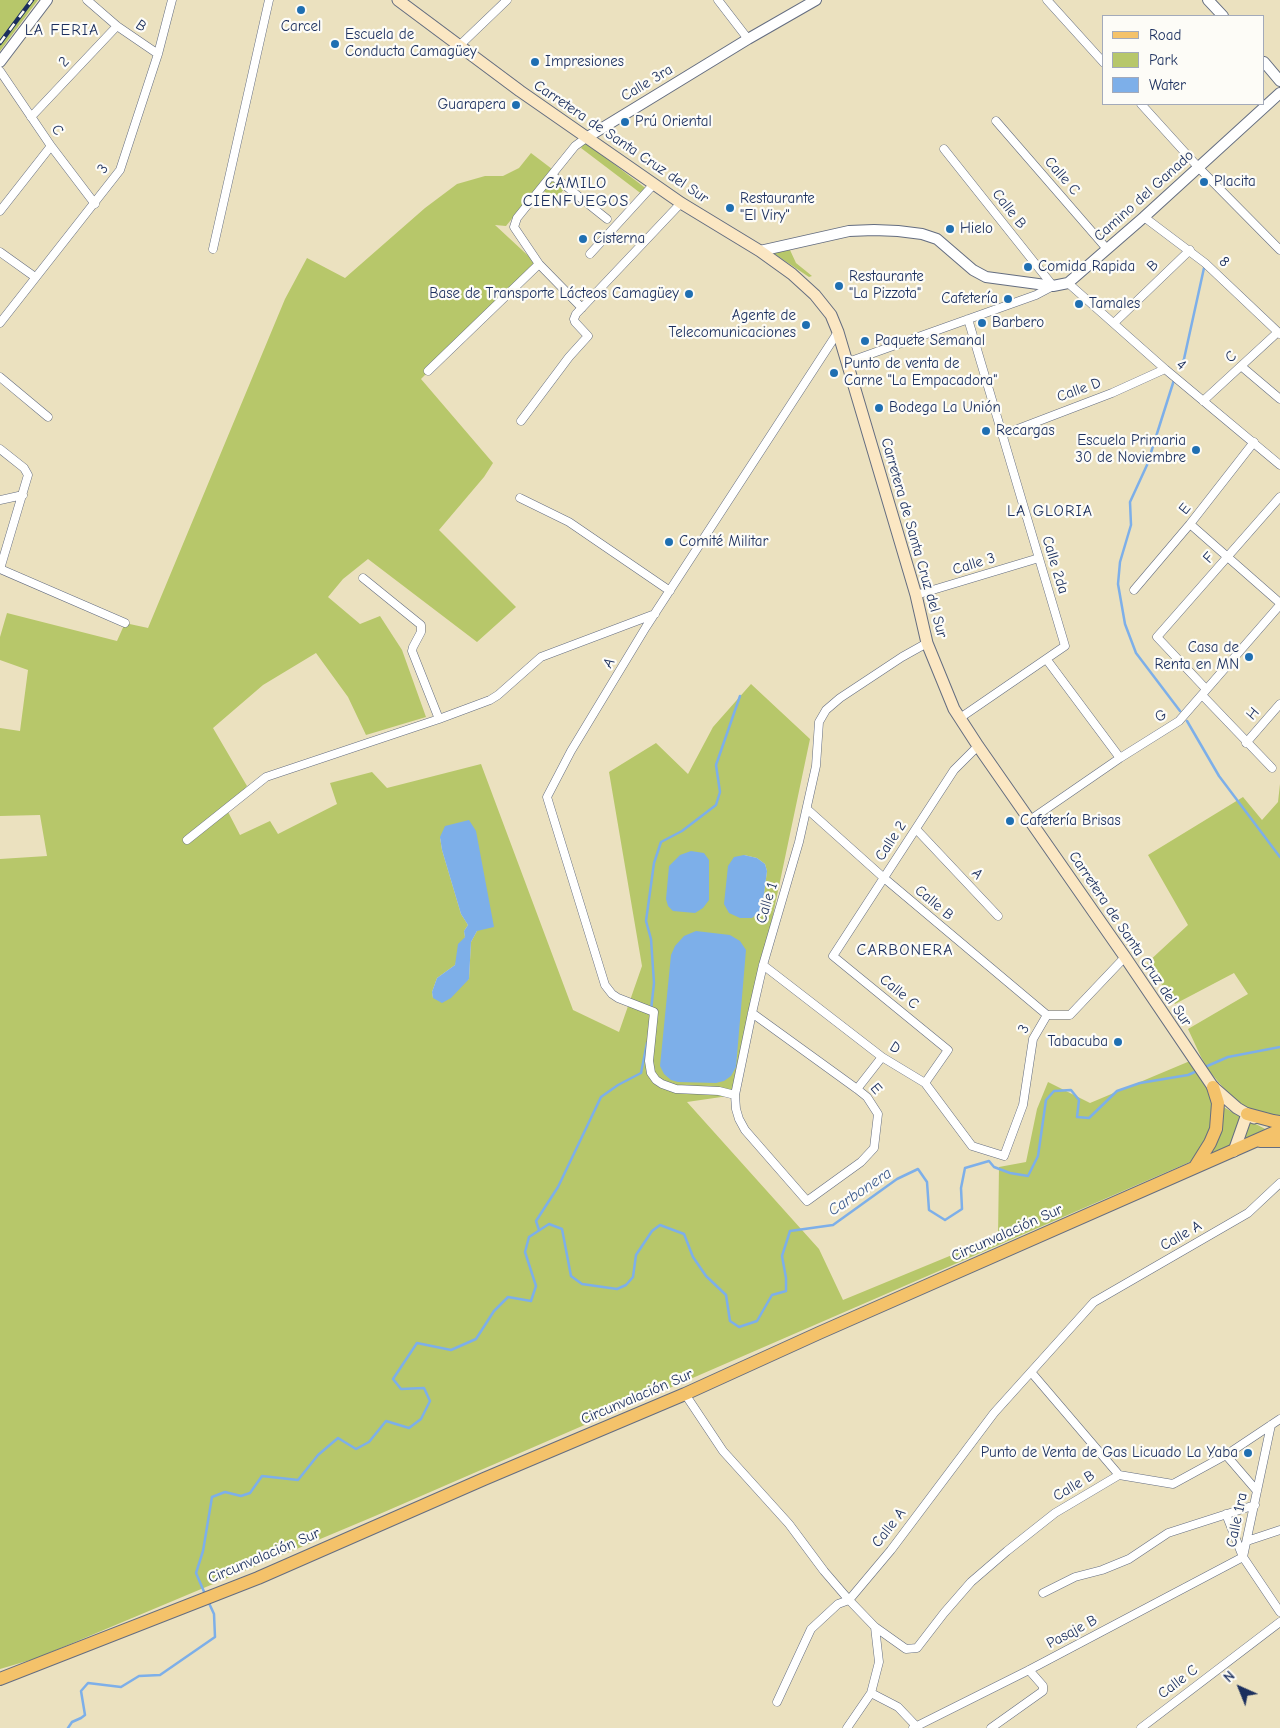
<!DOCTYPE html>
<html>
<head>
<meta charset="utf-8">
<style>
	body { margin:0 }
	#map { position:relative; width:1280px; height:1728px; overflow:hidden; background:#ebe1bf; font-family:"Comic Neue",sans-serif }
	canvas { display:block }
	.legend { position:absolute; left:1102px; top:15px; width:162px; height:90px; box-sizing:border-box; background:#fdfcf7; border:1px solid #a3aaba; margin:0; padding:6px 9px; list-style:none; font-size:15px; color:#1b2f5e }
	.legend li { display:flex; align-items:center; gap:10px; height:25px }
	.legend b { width:25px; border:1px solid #a3aaba }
	.north { position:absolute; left:1215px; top:1663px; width:50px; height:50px; -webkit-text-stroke:4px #fdfcf7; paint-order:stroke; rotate:316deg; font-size:14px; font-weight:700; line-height:20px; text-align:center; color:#1b2f5e }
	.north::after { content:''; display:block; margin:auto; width:18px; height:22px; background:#1b2f5e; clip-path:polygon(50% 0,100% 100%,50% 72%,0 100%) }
</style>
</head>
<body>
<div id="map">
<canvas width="1280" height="1728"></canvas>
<ul class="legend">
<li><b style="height:6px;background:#f4c26a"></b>Road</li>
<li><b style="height:14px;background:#b7c76a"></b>Park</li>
<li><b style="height:14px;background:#7dafe9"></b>Water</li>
</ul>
<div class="north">N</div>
</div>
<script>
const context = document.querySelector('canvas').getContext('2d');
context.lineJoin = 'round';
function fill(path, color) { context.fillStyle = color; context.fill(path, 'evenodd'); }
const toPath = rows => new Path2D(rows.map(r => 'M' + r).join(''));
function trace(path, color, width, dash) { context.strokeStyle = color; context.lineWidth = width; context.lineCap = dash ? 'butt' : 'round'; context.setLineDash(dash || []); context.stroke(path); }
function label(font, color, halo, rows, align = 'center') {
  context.font = font + ' "Comic Neue",sans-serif'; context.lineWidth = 4.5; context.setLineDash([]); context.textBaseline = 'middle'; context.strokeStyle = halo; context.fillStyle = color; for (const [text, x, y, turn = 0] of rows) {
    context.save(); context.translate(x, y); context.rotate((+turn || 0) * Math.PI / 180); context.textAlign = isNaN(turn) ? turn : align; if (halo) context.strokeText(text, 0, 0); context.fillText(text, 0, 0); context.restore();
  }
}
fill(toPath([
	[0,0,38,0,0,51],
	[585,142,648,190,643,195,581,148],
	[531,153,552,169,506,226,495,225,536,263,421,379,493,463,484,477,439,530,516,607,477,642,368,559,343,579,328,597,360,624,380,616,402,650,426,717,366,735,348,697,316,653,263,685,213,728,247,786,227,810,240,835,270,821,278,834,337,804,330,783,372,772,387,788,481,764,573,1010,619,1032,642,966,609,772,656,743,688,774,713,727,751,684,810,739,735,1095,687,1102,819,1249,843,1300,998,1236,999,1167,1026,1162,1037,1109,1048,1082,1090,1103,1190,1061,1202,1077,1210,1095,1214,1112,1211,1129,1192,1161,375,1516,37,1658,0,1669,0,859,47,856,40,815,0,816,0,728,20,731,28,670,0,660,0,637,7,613,117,641,125,623,148,628,285,299,307,258,345,278,425,208,457,184,485,176,503,176,519,168],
	[440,837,477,931,471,942,469,979,433,998,432,992,437,978,455,965,465,937,464,931,468,925,461,914,442,850],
	[744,855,757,858,765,864,767,871,762,910],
	[552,175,566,186,556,200,541,189],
	[790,250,796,263,812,276,809,277,773,253],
	[1280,784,1280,1117,1248,1109,1232,1098,1210,1072,1201,1057,1188,1029,1248,994,1234,973,1175,1004,1147,963,1188,925,1148,855,1243,797,1262,820,1278,802],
	[1222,1106,1242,1118,1233,1144,1210,1154],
	[1250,1121,1269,1131,1243,1142]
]), '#b7c76a');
fill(toPath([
	[469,820,476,831,494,927,477,931,471,942,469,979,451,998,442,1003,433,998,432,992,437,978,455,965,458,944,465,937,464,931,468,925,461,914,442,850,440,837,445,826],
	[691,851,704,853,709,860,709,900,703,908,695,913,673,911,668,906,666,899,669,866,680,855],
	[744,855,757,858,765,864,767,871,762,910,752,918,740,918,729,913,724,904,728,866,734,857],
	[696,931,730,935,740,941,746,950,736,1067,731,1076,724,1081,716,1083,678,1082,671,1080,664,1074,660,1066,671,955,675,946,684,936]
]), '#7dafe9');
trace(toPath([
	[1179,369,1184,359,1204,268],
	[1174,380,1147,465,1130,502,1131,525,1120,562,1118,584,1125,624,1136,653,1180,711],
	[1187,721,1219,776,1280,857],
	[651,1010,654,983,651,939,646,921,654,863,661,842,682,831,716,805,720,792,716,765,740,696],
	[1205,1067,1228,1057,1280,1047],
	[539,1230,536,1221,558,1187,601,1097,618,1085,641,1073,647,1043],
	[205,1594,196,1573,203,1551,212,1497,225,1492,241,1496,250,1493,262,1476,298,1480,318,1455,338,1438,356,1449,369,1442,386,1421,409,1428,421,1419,430,1401,424,1388,401,1389,393,1379,417,1343,451,1350,476,1339,494,1311,508,1297,531,1301,536,1286,525,1252,529,1237,549,1224,562,1229,571,1276,582,1284,617,1289,626,1285,633,1277,636,1255,652,1231,660,1225,684,1234,693,1257,706,1276,726,1295,730,1321,739,1327,757,1321,772,1295,786,1291,786,1278,782,1256,790,1231,833,1225,897,1179,918,1169,927,1182,929,1210,945,1220,962,1209,961,1188,965,1168,989,1161,994,1167,1010,1173,1028,1176,1038,1156,1046,1100,1054,1091,1071,1090,1079,1100,1077,1117,1089,1118,1117,1091,1140,1083,1188,1075,1197,1071],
	[68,1728,72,1722,81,1718,85,1715,81,1691,88,1683,121,1687,139,1676,160,1675,215,1637,214,1614,208,1601]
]), '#7dafe9', 2.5);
const minor = toPath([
	[87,0,117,26,158,54],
	[718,0,748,39],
	[1047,0,1104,63],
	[459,46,507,0],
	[0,71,51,146,95,204],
	[1141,104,1199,168,1280,250],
	[31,117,117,26],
	[996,121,1107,249],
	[552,175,607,219],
	[0,211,51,146],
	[1144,217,1205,263,1280,334],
	[213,249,269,0],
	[0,252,35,277],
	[590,254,654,184],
	[1068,283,1165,369,1280,465],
	[582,308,539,264,514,227,517,218,575,146,586,138],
	[0,323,120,170,158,54,172,0],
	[1114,323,1190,250],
	[848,362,1036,295,1053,286,944,149],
	[1241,366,1280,399],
	[428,371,539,264],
	[0,377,48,417],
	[1203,401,1278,332],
	[521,421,569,357,588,336,575,322,574,319,576,314,681,203],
	[1002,435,1112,393,1165,369],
	[0,449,24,468,28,475,0,569],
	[520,498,569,522,670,591],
	[0,500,23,495],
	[1190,524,1280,603],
	[0,569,125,623],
	[363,578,421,625,421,632,413,647,412,651,439,719],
	[1134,590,1190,524,1254,442],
	[916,595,1039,558],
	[1047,660,1120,758],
	[1206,689,1157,637,1280,497],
	[1202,695,1272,768],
	[960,718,1065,646,968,319],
	[1246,743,1280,704],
	[807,809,884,878,1047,1015],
	[1030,820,1120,758,1179,721,1280,605],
	[916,829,998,916],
	[187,840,266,777,439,719,490,700,498,695,541,657,655,614],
	[763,965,882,1057,925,1083,972,1146,1004,1156,1023,1105,1033,1039,1047,1015,1070,1015,1125,957],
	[752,1013,857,1089,867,1097,878,1114,874,1148,861,1162,807,1201,745,1130,739,1119,736,1109,735,1095,752,1013,763,965,799,842,816,766,819,722,826,710,840,698,902,657,927,643],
	[925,1083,948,1050,833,956,954,770,978,746],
	[857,1089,882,1057],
	[735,1095,719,1091,676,1089,662,1084,656,1080,651,1073,649,1061,654,1012,618,998,612,994,605,985,547,797,571,751,646,627,838,332],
	[1031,1372,1119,1475],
	[685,1394,723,1451,789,1524,824,1571,849,1600,875,1627,906,1649,917,1648,944,1613,971,1582,1007,1551,1055,1513,1119,1475,1173,1484,1226,1455,1280,1419],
	[1226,1455,1257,1491],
	[1226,1514,1243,1557,1280,1612],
	[1247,1541,1280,1530],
	[1243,1557,1271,1425],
	[1043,1593,1075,1577,1102,1570,1129,1559,1168,1533,1255,1505],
	[871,1693,898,1707,918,1728],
	[777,1702,811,1629,838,1604,849,1600,891,1550,994,1413,1094,1302,1248,1213,1280,1183],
	[847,1728,871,1693,879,1662,875,1627],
	[913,1728,1029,1670,1243,1557],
	[991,1728,1043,1691,1043,1686,1029,1670],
	[1141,1728,1280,1622]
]);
const tertiary = toPath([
	[1208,0,1223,16],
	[0,62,47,0],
	[1264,62,1280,81],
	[586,138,748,39,816,0],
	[760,251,849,231,874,230,898,231,922,234,937,239,973,270,986,277,1053,286,1068,283,1144,217,1280,93]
]);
const secondary = toPath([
	[398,0,520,91,681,203,760,251,792,274,815,295,831,315,838,332,916,595,927,643,954,709,978,746,1125,957,1213,1087,1237,1108,1254,1118],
	[1234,1151,1247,1114]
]);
const primary = toPath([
	[1247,1114,1273,1121,1280,1122],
	[1260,1141,1280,1141],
	[1195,1167,1210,1143,1216,1129,1218,1103,1213,1087],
	[0,1679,258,1578,484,1479,685,1394,819,1333,1280,1130]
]);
trace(minor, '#646d80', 9);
trace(tertiary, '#646d80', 12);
trace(secondary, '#646d80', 13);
trace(primary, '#646d80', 14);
trace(minor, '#fff', 8);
trace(tertiary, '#fff', 10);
trace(secondary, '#fbe7c3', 11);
trace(primary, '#f4c26a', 12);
const rail = toPath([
	[0,43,32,0]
]);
trace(rail, '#1b2f5e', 4.5);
trace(rail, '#fdfcf7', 2.5, [8]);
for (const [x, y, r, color] of [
	[301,10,5,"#1f6fb2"],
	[335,44,5,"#1f6fb2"],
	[535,62,5,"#1f6fb2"],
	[516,105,5,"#1f6fb2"],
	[625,122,5,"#1f6fb2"],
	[1204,182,5,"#1f6fb2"],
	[730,208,5,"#1f6fb2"],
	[950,229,5,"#1f6fb2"],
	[583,239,5,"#1f6fb2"],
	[1028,267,5,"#1f6fb2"],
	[839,286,5,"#1f6fb2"],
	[689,294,5,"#1f6fb2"],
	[1008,299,5,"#1f6fb2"],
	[1079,304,5,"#1f6fb2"],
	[982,323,5,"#1f6fb2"],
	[806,325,5,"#1f6fb2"],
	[865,341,5,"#1f6fb2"],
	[834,373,5,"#1f6fb2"],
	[879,408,5,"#1f6fb2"],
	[986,431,5,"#1f6fb2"],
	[1196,450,5,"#1f6fb2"],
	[669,542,5,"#1f6fb2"],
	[1249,657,5,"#1f6fb2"],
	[1010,821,5,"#1f6fb2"],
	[1118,1042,5,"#1f6fb2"],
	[1248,1453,5,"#1f6fb2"]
]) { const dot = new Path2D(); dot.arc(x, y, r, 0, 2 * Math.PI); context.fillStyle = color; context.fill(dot); trace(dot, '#fdfcf7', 2); }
label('15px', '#1b2f5e', '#fdfcf7', [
	["B",141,26,34],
	["2",64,62,-47],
	["Calle 3ra",647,83,-31],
	["C",57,130,55],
	["Carretera de Santa Cruz del Sur",621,142,34],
	["3",103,169,-56],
	["Calle C",1062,176,49],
	["Camino del Ganado",1144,196,-42],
	["Calle B",1009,209,52],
	["8",1224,262,43],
	["B",1153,266,-44],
	["C",1231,357,-43],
	["4",1181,365,40],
	["Calle D",1079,390,-20],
	["E",1185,509,-51],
	["Carretera de Santa Cruz del Sur",914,538,74],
	["F",1209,558,-48],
	["Calle 3",974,564,-17],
	["Calle 2da",1055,565,73],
	["A",609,663,-59],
	["H",1253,714,-48],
	["G",1161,716,-33],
	["Calle 2",891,841,-57],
	["A",977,874,47],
	["Calle 1",767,903,-73],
	["Calle B",934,903,40],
	["Carretera de Santa Cruz del Sur",1130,939,56],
	["Calle C",899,992,39],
	["3",1024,1029,-65],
	["D",895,1048,32],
	["E",876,1089,49],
	["Circunvalación Sur",1007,1233,-24],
	["Calle A",1181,1236,-30],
	["Circunvalación Sur",637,1397,-23],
	["Calle B",1074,1486,-31],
	["Calle 1ra",1237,1520,-78],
	["Calle A",889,1528,-52],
	["Circunvalación Sur",264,1556,-23],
	["Pasaje B",1072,1632,-28],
	["Calle C",1178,1682,-37]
]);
label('15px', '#1b2f5e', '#fdfcf7', [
	["Carcel",301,27,"center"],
	["Escuela de",345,35],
	["Conducta Camagüey",345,52],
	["Impresiones",545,62],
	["Guarapera",506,105,"right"],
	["Prú Oriental",635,122],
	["Placita",1214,182],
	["Restaurante",740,199],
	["\"El Viry\"",740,216],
	["Hielo",960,229],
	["Cisterna",593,239],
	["Comida Rapida",1038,267],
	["Restaurante",849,277],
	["\"La Pizzota\"",849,294],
	["Base de Transporte Lácteos Camagüey",679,294,"right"],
	["Cafetería",998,299,"right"],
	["Tamales",1089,304],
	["Agente de",796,316,"right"],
	["Telecomunicaciones",796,333,"right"],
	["Barbero",992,323],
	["Paquete Semanal",875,341],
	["Punto de venta de",844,364],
	["Carne \"La Empacadora\"",844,381],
	["Bodega La Unión",889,408],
	["Recargas",996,431],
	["Escuela Primaria",1186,441,"right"],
	["30 de Noviembre",1186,458,"right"],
	["Comité Militar",679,542],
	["Casa de",1239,648,"right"],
	["Renta en MN",1239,665,"right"],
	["Cafetería Brisas",1020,821],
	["Tabacuba",1108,1042,"right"],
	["Punto de Venta de Gas Licuado La Yaba",1238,1453,"right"]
], 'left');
context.letterSpacing = '1px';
label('16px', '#1b2f5e', '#fdfcf7', [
	["LA FERIA",62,30],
	["CAMILO",576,183],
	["CIENFUEGOS",576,201],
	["LA GLORIA",1050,511],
	["CARBONERA",905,950]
]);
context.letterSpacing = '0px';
label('italic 16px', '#3d5c8f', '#fdfcf7', [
	["Carbonera",860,1192,-34]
]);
</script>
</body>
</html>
